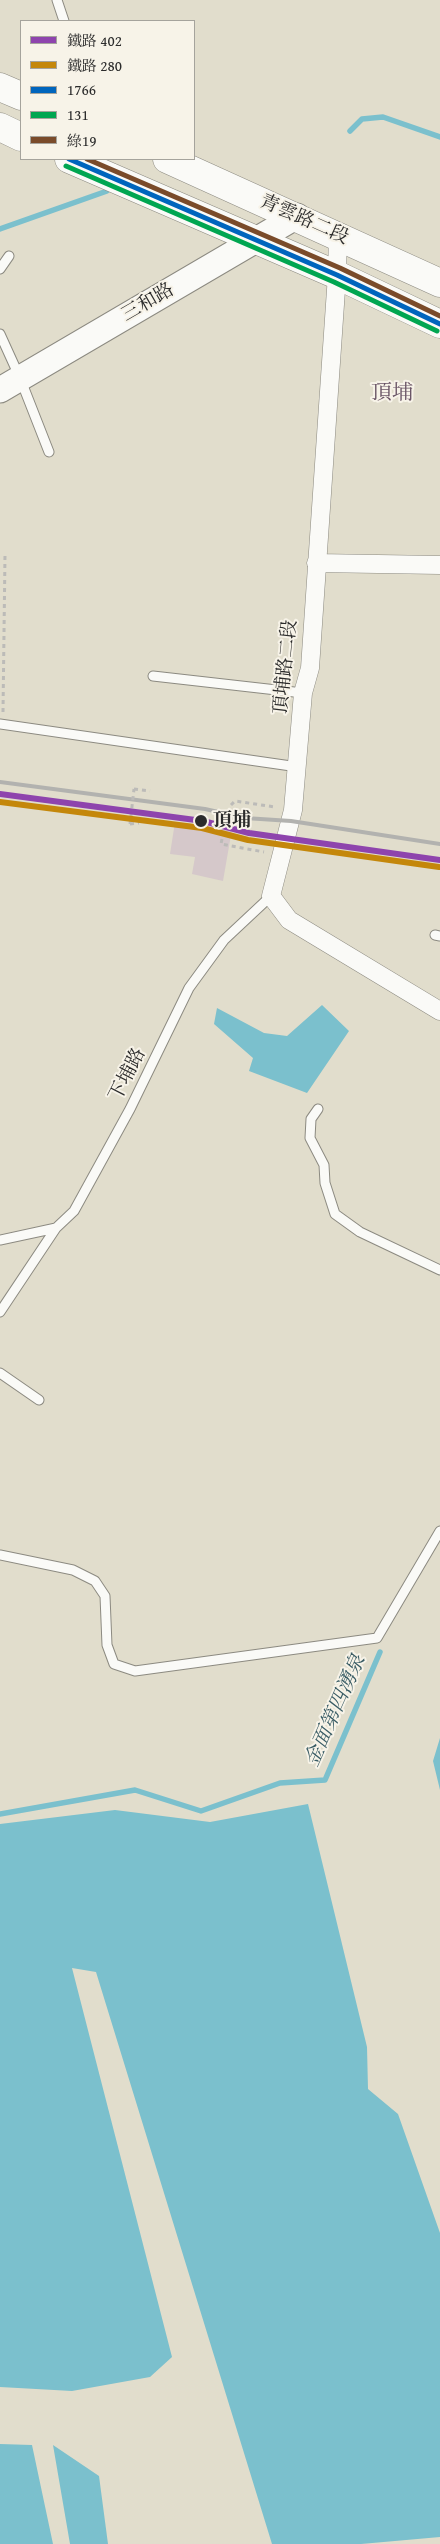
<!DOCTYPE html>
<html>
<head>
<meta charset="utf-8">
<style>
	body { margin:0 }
	#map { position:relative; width:440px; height:2544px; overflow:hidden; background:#e1ddcc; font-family:"Gentium Book Plus","Noto Serif TC",serif }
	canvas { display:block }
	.legend { position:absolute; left:20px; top:20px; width:175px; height:140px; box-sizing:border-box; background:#f7f3e8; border:1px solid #a5a39c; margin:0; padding:6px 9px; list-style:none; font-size:15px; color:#2b2b2b }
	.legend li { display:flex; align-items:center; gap:10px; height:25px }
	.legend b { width:25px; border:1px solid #a5a39c }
</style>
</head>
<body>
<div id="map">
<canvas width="440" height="2544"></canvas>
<ul class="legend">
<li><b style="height:6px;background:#8e44ad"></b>鐵路 402</li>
<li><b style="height:6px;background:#c4870b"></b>鐵路 280</li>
<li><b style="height:6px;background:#0065bd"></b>1766</li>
<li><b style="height:6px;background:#00a651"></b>131</li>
<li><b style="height:6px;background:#7a4b2a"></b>綠19</li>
</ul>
</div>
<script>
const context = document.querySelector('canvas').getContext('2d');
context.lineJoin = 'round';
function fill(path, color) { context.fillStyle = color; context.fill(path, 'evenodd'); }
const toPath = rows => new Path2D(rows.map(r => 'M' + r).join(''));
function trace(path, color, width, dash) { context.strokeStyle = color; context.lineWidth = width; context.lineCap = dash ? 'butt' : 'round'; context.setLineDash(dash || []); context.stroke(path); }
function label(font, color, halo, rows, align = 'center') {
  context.font = font + ' "Gentium Book Plus","Noto Serif TC",serif'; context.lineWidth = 4; context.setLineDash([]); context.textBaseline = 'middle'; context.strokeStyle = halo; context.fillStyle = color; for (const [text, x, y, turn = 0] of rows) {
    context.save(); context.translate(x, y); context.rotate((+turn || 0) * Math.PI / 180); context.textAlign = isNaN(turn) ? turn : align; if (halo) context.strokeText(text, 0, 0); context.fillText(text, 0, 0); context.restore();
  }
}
fill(toPath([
	[322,1005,349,1031,307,1093,249,1071,253,1058,214,1024,217,1008,264,1033,287,1036],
	[440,1738,440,1790,433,1761],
	[308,1804,367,2047,368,2089,398,2114,440,2233,440,2537,361,2544,272,2544,96,1972,72,1968,172,2357,150,2377,72,2391,0,2387,0,1824,115,1810,210,1822],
	[0,2444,32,2445,53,2544,0,2544],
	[53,2445,99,2476,108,2544,70,2544]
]), '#7bc0cd');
trace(toPath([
	[350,131,362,119,383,117,440,137],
	[0,229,107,191],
	[0,1814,135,1790,201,1811,280,1783,325,1780,380,1652]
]), '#7bc0cd', 5.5);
fill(toPath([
	[175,822,232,829,223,881,192,874,195,857,170,854]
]), '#d5c8ca');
const lane = toPath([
	[57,0,64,21],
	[0,269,9,256],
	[0,334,20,378,49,452],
	[153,676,303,693],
	[0,724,298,767],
	[435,935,440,936],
	[318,1109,311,1119,310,1138,324,1165,325,1183,335,1214,360,1232,440,1270],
	[0,1240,56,1228,74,1211,130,1109,189,988,224,940,271,896],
	[0,1312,56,1228],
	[0,1373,39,1400],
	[0,1555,73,1570,95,1581,105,1596,107,1645,114,1664,135,1671,377,1638,440,1531]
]);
const street = toPath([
	[338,234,337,275,310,668,303,693,293,810,271,896,289,920,440,1011],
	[316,563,440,565]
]);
const secondary = toPath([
	[0,390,297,216]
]);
const primary = toPath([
	[0,87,21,96],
	[0,127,21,137],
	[69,159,337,275,440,324],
	[167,159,440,283]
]);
trace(lane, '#8c8a81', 11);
trace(street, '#8c8a81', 19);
trace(secondary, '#8c8a81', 27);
trace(primary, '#8c8a81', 29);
trace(toPath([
	[3,712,5,555],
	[134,789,150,791],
	[231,805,235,801,275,807],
	[130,824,139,823],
	[222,839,221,844,264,852]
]), '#bcbbb8', 3, [4, 4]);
trace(lane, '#fafaf7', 9);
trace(street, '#fafaf7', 18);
trace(secondary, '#fafaf7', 25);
trace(primary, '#fafaf7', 28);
trace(toPath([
	[0,782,205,809,245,818,291,821,440,844]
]), '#b2b2af', 4);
trace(toPath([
	[130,824,134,789]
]), '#bcbbb8', 3, [4, 4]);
trace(toPath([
	[69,159,337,275,440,324]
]), '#0065bd', 5);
trace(toPath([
	[66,166,334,282,437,331]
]), '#00a651', 5);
trace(toPath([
	[87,159,340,268,440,316]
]), '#7a4b2a', 5);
trace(toPath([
	[0,794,203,821,249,833,440,860]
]), '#8e44ad', 6);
trace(toPath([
	[0,802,202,828,248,840,439,867]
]), '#c4870b', 6);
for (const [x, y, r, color] of [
	[201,821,7,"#2b2b2b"]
]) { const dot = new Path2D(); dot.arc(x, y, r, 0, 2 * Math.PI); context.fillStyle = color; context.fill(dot); trace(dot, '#f7f3e8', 2); }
label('19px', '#2b2b2b', '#f7f3e8', [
	["青雲路二段",304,220,24],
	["三和路",148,303,-30],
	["頂埔路二段",286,667,-84],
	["下埔路",128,1075,-63]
]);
label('bold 19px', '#2b2b2b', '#f7f3e8', [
	["頂埔",213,821]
], 'left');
label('italic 20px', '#385b64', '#f7f3e8', [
	["金面第四湧泉",336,1711,-66]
]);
label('21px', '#6a5566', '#f7f3e8', [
	["頂埔",392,394]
]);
</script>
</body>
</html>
